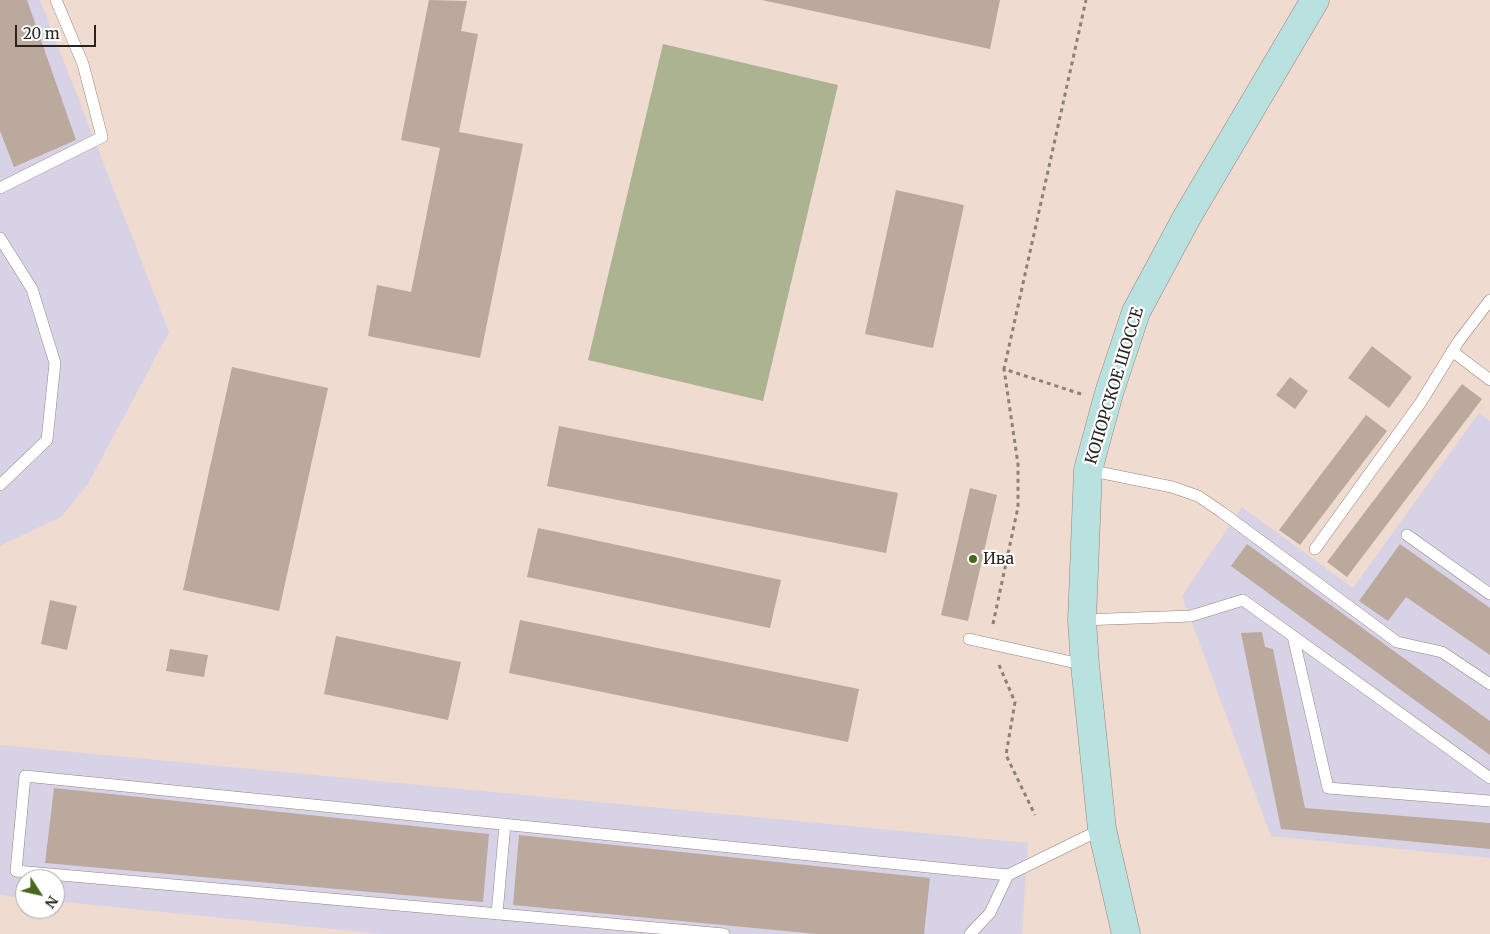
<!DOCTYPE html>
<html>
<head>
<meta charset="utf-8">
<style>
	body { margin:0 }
	#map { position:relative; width:1490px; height:934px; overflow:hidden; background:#efdbcf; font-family:Merriweather,serif }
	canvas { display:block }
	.north { position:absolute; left:15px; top:869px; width:50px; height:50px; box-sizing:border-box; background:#fff; border:1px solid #a9a7a5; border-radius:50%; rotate:125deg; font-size:14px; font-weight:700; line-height:20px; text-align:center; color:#29221d }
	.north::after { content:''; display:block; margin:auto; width:18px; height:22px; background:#47671d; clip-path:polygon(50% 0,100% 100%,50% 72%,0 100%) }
	.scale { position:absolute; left:15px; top:25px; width:81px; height:22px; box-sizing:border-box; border:2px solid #29221d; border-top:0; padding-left:6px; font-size:15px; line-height:18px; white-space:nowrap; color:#29221d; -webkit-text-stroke:4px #fff; paint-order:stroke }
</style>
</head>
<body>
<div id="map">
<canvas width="1490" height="934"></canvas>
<div class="north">N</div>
<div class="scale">20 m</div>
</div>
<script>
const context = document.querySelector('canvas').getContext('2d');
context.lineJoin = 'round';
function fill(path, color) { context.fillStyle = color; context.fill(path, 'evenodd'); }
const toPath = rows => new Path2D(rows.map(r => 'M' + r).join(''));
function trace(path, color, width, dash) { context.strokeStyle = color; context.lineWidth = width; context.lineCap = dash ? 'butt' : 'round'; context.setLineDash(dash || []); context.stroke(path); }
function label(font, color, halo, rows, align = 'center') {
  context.font = font + ' Merriweather,serif'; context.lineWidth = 4.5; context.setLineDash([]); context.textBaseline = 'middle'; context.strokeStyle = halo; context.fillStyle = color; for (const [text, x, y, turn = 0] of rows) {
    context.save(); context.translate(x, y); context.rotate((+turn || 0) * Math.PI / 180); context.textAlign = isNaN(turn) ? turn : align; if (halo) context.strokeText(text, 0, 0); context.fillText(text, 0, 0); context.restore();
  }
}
fill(toPath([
	[0,0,40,0,169,332,88,484,62,516,0,546],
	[1479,413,1490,421,1490,858,1271,836,1182,596,1242,507,1353,588],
	[0,745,1028,843,1022,934,381,934,55,901,55,879,25,879,25,898,0,895]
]), '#d8d2e7');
fill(toPath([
	[663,44,838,85,763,401,588,360]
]), '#abb391');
fill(toPath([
	[0,0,27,0,76,140,14,167,0,131],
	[429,0,467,1,461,31,478,34,459,132,523,144,480,358,368,336,377,285,411,292,440,148,401,140],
	[762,0,1000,0,990,49],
	[896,190,964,205,933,348,865,334],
	[1372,346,1412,377,1389,408,1348,378],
	[232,367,328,388,279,611,183,590],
	[1290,377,1308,391,1295,409,1276,395],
	[1462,384,1482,399,1347,577,1327,562],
	[1366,415,1387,431,1300,545,1279,530],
	[559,426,898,493,886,553,547,486],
	[970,488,997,495,968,621,941,615],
	[538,528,781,580,770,628,527,577],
	[1247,544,1490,721,1490,755,1231,566],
	[1400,544,1490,608,1490,655,1406,597,1388,621,1359,601],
	[50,600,77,606,67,650,41,644],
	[520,620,859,689,848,742,509,673],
	[1262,632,1265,647,1273,649,1305,808,1490,823,1490,849,1281,829,1241,633],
	[336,636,461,662,448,720,324,694],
	[170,649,208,655,204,677,166,671],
	[54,788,489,834,483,902,45,863],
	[519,835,930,878,924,934,817,934,513,905]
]), '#bba99d');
const lane = toPath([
	[0,188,102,137,83,64,56,0],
	[0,238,32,289,55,363,47,440,0,485],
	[1452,351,1490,380],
	[1088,470,1172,487,1198,496,1223,513,1397,642,1442,652,1490,684],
	[1407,535,1490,594],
	[1315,549,1421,402,1458,342,1490,300],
	[1082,620,1191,616,1243,600,1490,778],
	[1293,636,1328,788,1490,801],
	[969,639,1085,665],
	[497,914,505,824],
	[724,934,16,871,25,776,1008,875,1102,829],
	[970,934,990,913,1008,875]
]);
const secondary = toPath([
	[1126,934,1102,829,1085,665,1082,620,1088,470,1109,393,1136,312,1187,217,1315,0]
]);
trace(lane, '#968479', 12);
trace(secondary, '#968479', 29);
trace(toPath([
	[1081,394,1004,369,1086,0],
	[993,624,1018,507,1018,464,1004,369],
	[999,665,1015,702,1006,755,1035,815]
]), '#8d8077', 3, [4, 4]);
trace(lane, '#fff', 11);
trace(secondary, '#b9e1df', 28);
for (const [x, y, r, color] of [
	[973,559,5,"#47671d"]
]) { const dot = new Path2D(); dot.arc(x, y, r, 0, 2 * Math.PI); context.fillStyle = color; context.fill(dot); trace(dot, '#fff', 2); }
label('16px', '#29221d', '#fff', [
	["КОПОРСКОЕ ШОССЕ",1115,386,-73]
]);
label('16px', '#29221d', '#fff', [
	["Ива",983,559]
], 'left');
</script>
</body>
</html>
